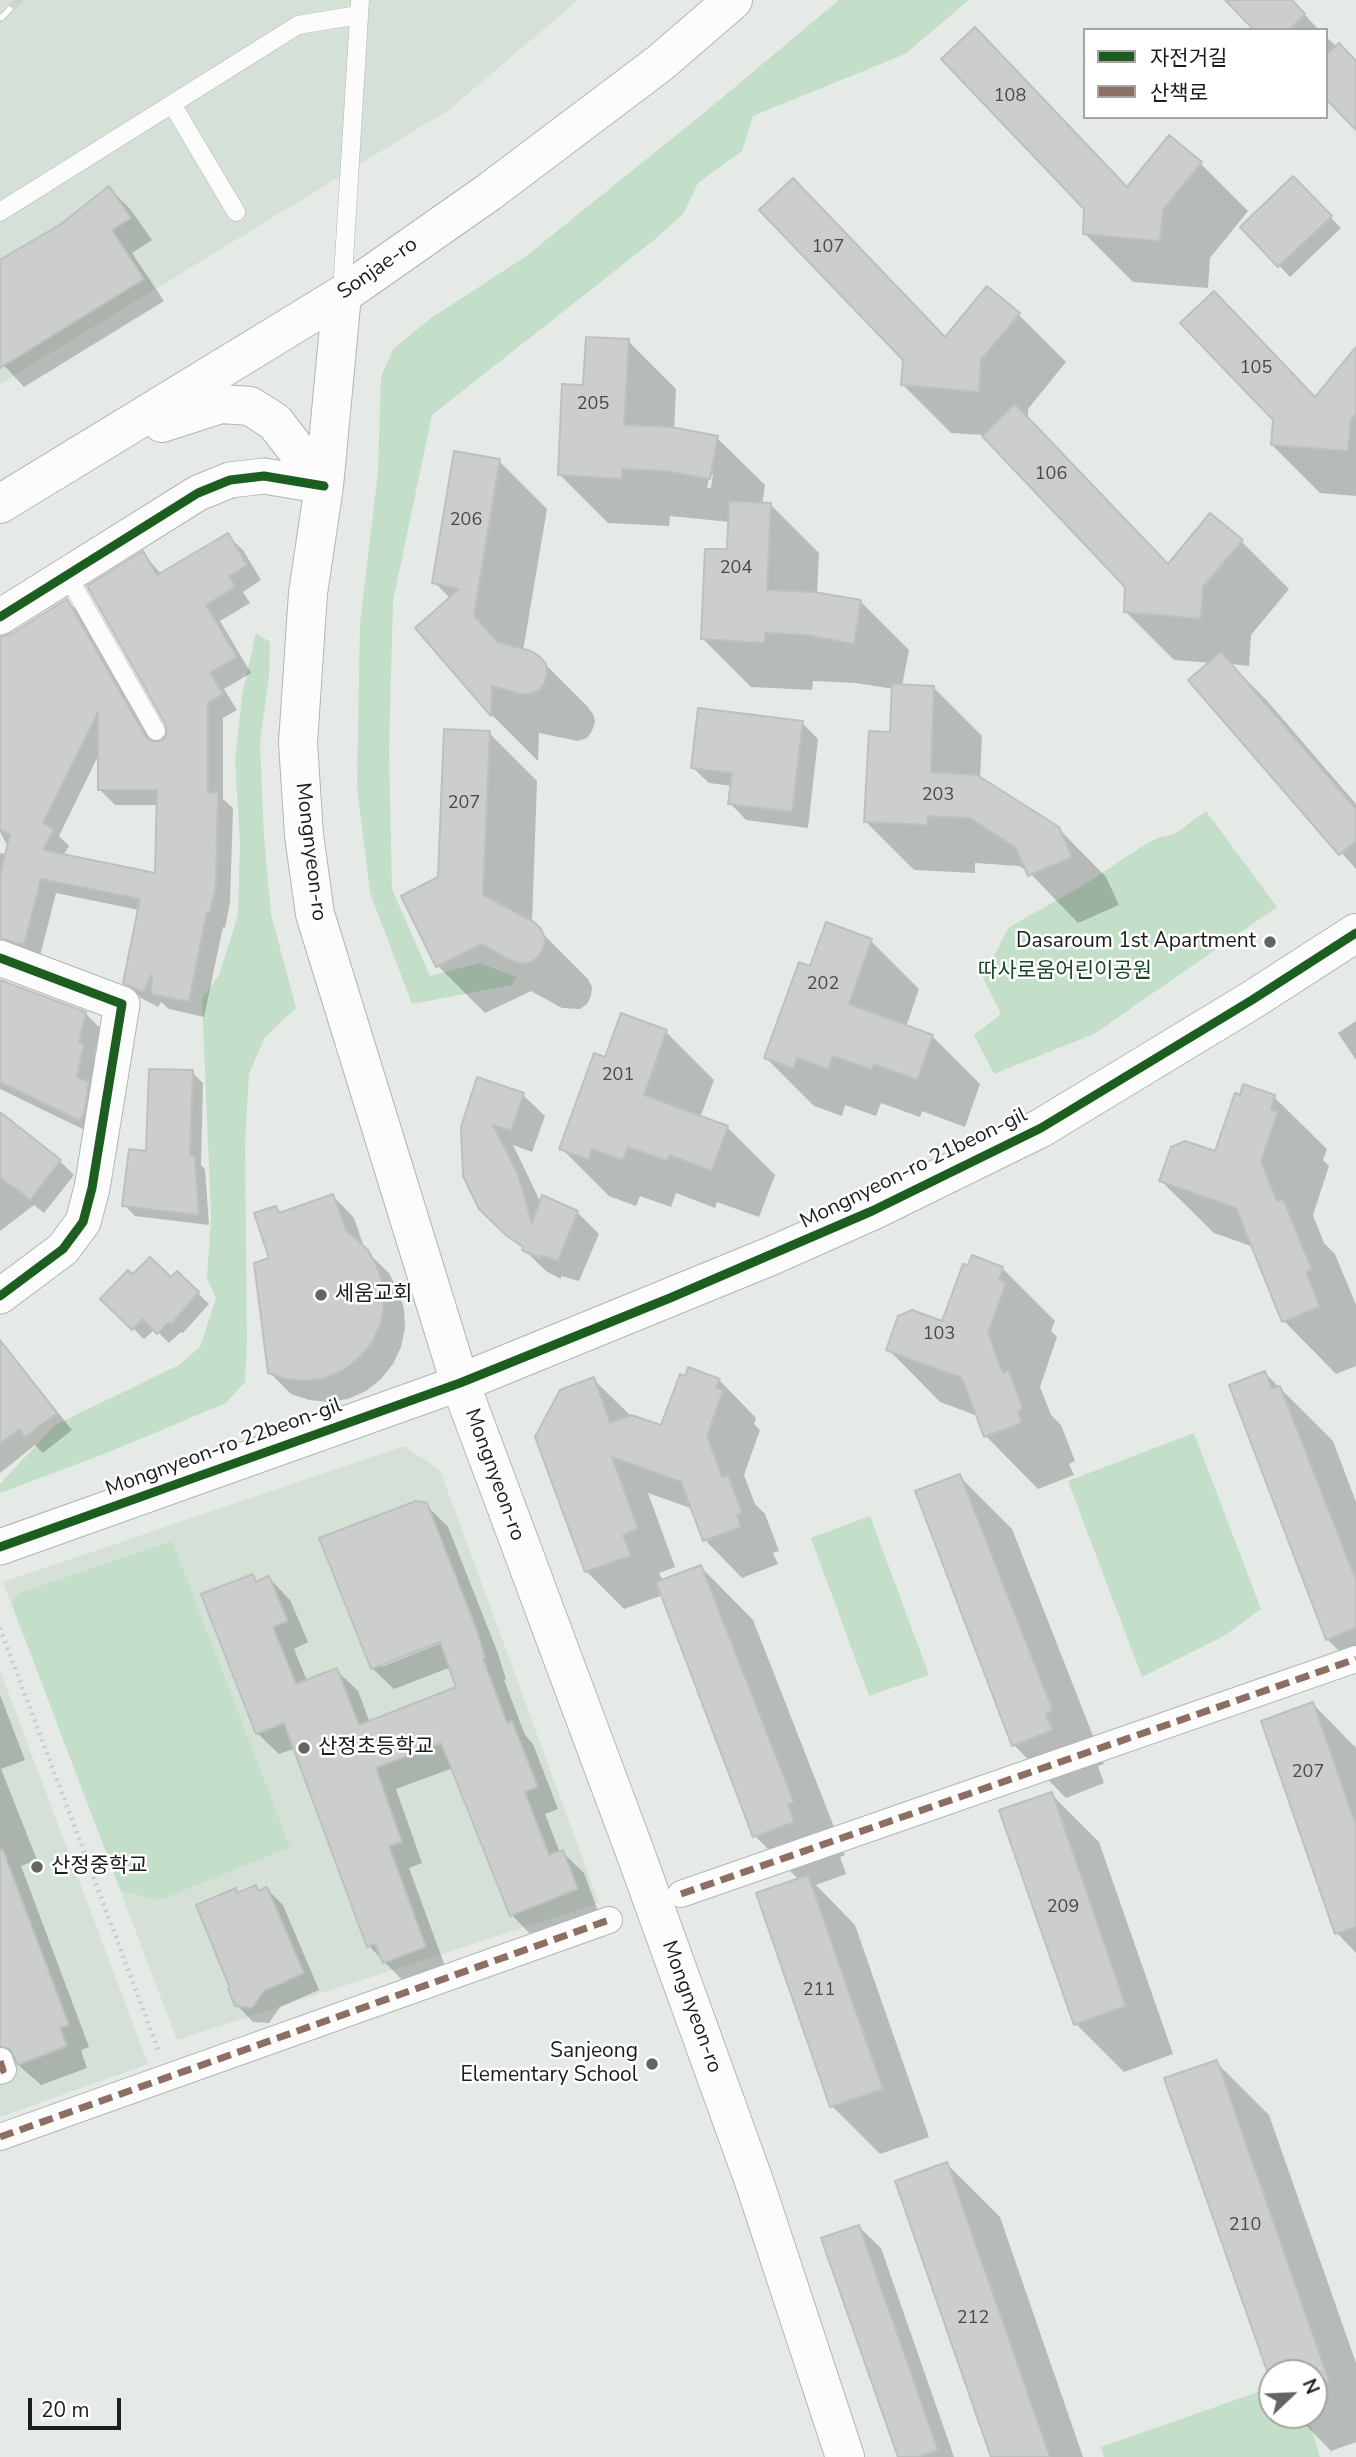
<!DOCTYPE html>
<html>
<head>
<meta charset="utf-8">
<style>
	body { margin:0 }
	#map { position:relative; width:1356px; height:2457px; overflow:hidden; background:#e5eae6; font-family:"Nunito Sans","Noto Sans KR",sans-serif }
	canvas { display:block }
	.legend { position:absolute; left:1083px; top:28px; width:245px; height:91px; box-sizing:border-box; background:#fff; border:2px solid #a4a5a4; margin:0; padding:9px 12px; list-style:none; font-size:21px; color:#1b1e1b }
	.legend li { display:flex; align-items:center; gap:14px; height:35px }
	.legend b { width:35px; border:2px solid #a4a5a4 }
	.north { position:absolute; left:1258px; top:2359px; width:70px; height:70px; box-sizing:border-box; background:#fff; border:2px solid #a4a5a4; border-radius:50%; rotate:67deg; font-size:19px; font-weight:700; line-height:28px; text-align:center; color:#1b1e1b }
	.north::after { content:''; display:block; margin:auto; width:24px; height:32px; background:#626562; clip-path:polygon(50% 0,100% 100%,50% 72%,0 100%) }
	.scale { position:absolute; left:28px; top:2398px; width:93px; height:32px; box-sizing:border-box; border:4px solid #1b1e1b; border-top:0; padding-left:9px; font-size:21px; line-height:24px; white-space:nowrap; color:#1b1e1b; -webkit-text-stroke:5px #fff; paint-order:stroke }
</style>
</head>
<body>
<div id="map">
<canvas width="1356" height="2457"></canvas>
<ul class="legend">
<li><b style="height:9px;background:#1b5e20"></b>자전거길</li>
<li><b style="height:9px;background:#8d6e63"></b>산책로</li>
</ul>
<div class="north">N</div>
<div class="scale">20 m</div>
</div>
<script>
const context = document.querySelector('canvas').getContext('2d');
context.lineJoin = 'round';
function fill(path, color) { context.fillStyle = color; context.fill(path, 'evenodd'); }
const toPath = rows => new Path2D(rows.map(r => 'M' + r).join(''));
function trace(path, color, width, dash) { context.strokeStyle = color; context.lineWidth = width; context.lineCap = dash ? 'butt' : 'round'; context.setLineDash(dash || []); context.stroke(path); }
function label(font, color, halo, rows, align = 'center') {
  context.font = font + ' "Nunito Sans","Noto Sans KR",sans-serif'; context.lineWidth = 5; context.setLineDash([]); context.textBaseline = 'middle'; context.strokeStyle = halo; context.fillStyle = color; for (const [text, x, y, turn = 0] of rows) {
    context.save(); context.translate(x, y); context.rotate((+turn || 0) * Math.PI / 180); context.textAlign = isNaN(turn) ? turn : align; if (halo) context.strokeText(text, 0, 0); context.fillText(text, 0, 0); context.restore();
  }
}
fill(toPath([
	[0,0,578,0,450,109,0,384],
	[404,1446,440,1470,599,1903,177,2040,3,1582],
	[0,1670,148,2064,0,2117]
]), '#d5e0d7');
fill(toPath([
	[839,0,969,0,905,54,753,116,742,151,698,183,683,214,654,240,432,415,393,601,389,749,392,889,430,976,479,963,517,977,512,985,412,1004,370,893,357,787,360,623,378,472,381,377,393,349,431,318,525,257,705,112],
	[256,633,270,642,269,676,260,742,264,837,271,914,296,1008,265,1037,249,1074,245,1143,247,1342,245,1382,226,1403,109,1452,0,1493,0,1484,55,1425,179,1365,200,1347,216,1298,207,1278,211,1216,202,998,219,975,238,915,240,844,235,760,242,696],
	[1206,811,1277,907,1094,1034,994,1074,974,1035,1001,1014,983,978,1008,928,1085,884,1146,844,1160,837,1173,835],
	[1194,1433,1261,1609,1224,1636,1142,1677,1068,1481],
	[870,1516,929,1675,869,1696,811,1538],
	[172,1541,290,1847,160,1900,121,1891,12,1604,19,1593],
	[1261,2391,1269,2414,1308,2415,1320,2457,1104,2457,1101,2447]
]), '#c3dfca');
fill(toPath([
	[1228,0,1291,0,1319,30,1256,30],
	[1326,37,1356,63,1356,128,1326,96],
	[1022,77,1128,188,1200,163,1248,211,1210,258,1208,288,1133,282,1085,234,1086,208],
	[1293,178,1341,228,1290,277,1243,227],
	[793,180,946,339,1018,314,1066,362,1028,409,1028,419,1169,565,1241,541,1289,589,1251,635,1249,666,1231,664,1269,703,1356,804,1356,869,1191,681,1212,663,1174,660,1126,612,1127,586,984,435,951,433,903,385,905,359],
	[109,188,130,209,152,240,132,253,164,301,24,387,0,361,0,262,62,225],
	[628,341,676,389,674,430,717,438,765,485,762,505,771,505,819,553,817,594,861,602,909,650,902,686,934,688,982,736,980,779,1058,828,1106,877,1119,905,1078,923,1028,871,1019,866,975,863,975,873,914,870,866,822,891,734,894,689,856,683,813,681,812,690,751,687,703,639,728,551,730,522,670,516,669,526,608,523,560,475,585,387],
	[710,474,713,474,711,488,707,488],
	[1356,350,1356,496,1320,493,1272,445,1316,398],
	[499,461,547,509,523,651,538,657,587,706,593,714,595,722,592,731,587,738,578,741,539,733,538,761,492,715,418,628,451,599,434,582],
	[227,535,243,550,261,580,243,592,250,603,220,621,251,673,224,689,237,710,223,718,223,799,233,808,230,902,225,928,223,927,204,1017,169,1009,161,1002,158,1007,141,998,125,982,139,910,56,893,39,960,0,961,0,853,13,856,0,832,0,642,67,601,83,616,155,743,162,743,168,737,143,553,162,575],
	[99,754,99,789,115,805,158,805,156,875,63,856,69,846,59,836],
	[802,723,818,739,808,828,746,820,730,803,732,786,709,783,692,767],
	[489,733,537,781,532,923,588,979,592,987,591,996,587,1004,580,1009,562,1008,531,991,485,1013,437,965,440,879],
	[871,941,919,989,906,1027,932,1036,980,1084,965,1127,922,1111,920,1117,881,1103,876,1116,845,1105,842,1116,814,1106,766,1058,811,968],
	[0,981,85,1013,101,1029,94,1057,99,1061,95,1135,0,1089],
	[1356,1021,1356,1060,1338,1033],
	[666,1032,714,1080,700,1118,727,1127,775,1175,759,1217,717,1202,715,1208,676,1193,671,1207,640,1196,636,1206,609,1196,561,1148,606,1059],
	[192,1072,203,1083,201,1165,205,1169,209,1225,135,1216,124,1205,148,1153],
	[523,1095,545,1116,532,1152,513,1145,541,1203,577,1212,599,1234,579,1281,561,1276,561,1279,546,1271,481,1208,463,1127],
	[1274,1097,1327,1149,1323,1160,1329,1166,1313,1215,1324,1243,1335,1254,1356,1305,1356,1366,1336,1374,1284,1321,1254,1247,1214,1233,1161,1181,1216,1153],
	[0,1117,60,1161,74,1175,44,1213,34,1205,0,1231],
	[333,1196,354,1218,365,1250,389,1273,398,1290,404,1309,405,1328,401,1347,393,1364,381,1379,366,1391,348,1399,329,1402,309,1400,291,1394,269,1372,271,1259,276,1208,282,1214],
	[1002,1268,1055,1321,1051,1331,1057,1337,1040,1387,1051,1415,1061,1425,1075,1461,1069,1464,1074,1475,1038,1489,986,1436,978,1416,940,1402,888,1349,943,1323],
	[177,1273,209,1304,183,1333,181,1332,169,1343,155,1329,144,1339,103,1299,133,1277,171,1280],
	[0,1339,72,1430,43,1453,35,1445,0,1473],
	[1265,1373,1333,1441,1356,1502,1356,1668,1327,1639],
	[593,1379,631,1416,662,1427,719,1380,756,1418,754,1424,760,1430,744,1475,755,1504,765,1514,779,1551,773,1553,778,1564,742,1578,705,1540,693,1509,648,1493,675,1567,659,1573,663,1581,701,1567,753,1620,845,1855,840,1857,846,1874,816,1885,855,1925,929,2137,880,2154,832,2106,799,1880,755,1836,663,1595,624,1609,586,1571],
	[959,1476,1012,1529,1104,1764,1098,1766,1104,1783,1066,1798,1014,1745],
	[426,1505,448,1527,497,1651,506,1679,504,1680,525,1735,533,1744,558,1809,545,1814,560,1853,562,1852,584,1873,598,1911,533,1937,512,1915,453,1768,396,1789,422,1863,409,1868,446,1969,406,1984,369,1946,296,1748,279,1754,257,1733,252,1576,258,1582,269,1578,290,1600,308,1642,294,1649,307,1681,336,1670,358,1691,370,1723,458,1688,451,1667,394,1689,372,1668],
	[447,1637,449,1640,381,1667,381,1663],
	[0,1695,25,1760,1,1769,37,1860,21,1866,89,2047,81,2050,87,2068,41,2085,0,2049],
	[1313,1704,1356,1748,1356,1953,1337,1933,1263,1722],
	[1051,1794,1099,1842,1173,2054,1124,2072,1076,2024],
	[255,1887,260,1892,267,1889,283,1905,319,1990,280,2007,269,2023,253,2022,237,2005,235,1890,239,1894],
	[1216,2062,1269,2115,1356,2363,1356,2442,1331,2451,1296,2415,1314,2415,1314,2373,1272,2373,1272,2379],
	[947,2164,1000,2217,1083,2457,993,2457],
	[859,2227,881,2248,954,2457,900,2457]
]), '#0003');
const building = toPath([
	[1225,0,1292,0,1305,14,1289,30,1254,30,1225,0],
	[975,27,1127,187,1169,135,1202,162,1163,210,1160,241,1083,234,1084,209,941,59,975,27],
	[1339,43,1356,61,1356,130,1326,99,1326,55,1339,43],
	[1293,176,1332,216,1278,267,1240,227,1293,176],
	[793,178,945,337,987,286,1020,313,981,360,979,392,901,385,903,360,759,210,793,178],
	[109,186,131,218,112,230,144,279,0,368,0,260,61,224,109,186],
	[1214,291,1315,397,1356,347,1356,414,1351,420,1348,451,1271,445,1273,420,1180,323,1214,291],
	[586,337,629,339,624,425,671,427,718,436,710,479,664,471,622,469,622,479,558,475,562,384,583,385,586,337],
	[1015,404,1168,564,1210,513,1243,540,1203,587,1201,619,1124,612,1125,587,982,436,1015,404],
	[454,451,500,459,474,615,497,642,531,651,539,656,546,664,547,673,545,682,539,690,530,694,520,694,492,686,491,716,415,628,459,589,432,583,454,451],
	[729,501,771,503,767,590,814,592,861,600,854,644,807,635,765,633,765,643,701,639,705,549,727,549,729,501],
	[228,533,247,565,229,576,236,587,206,605,237,657,210,673,223,694,208,703,208,793,218,791,216,885,210,913,207,912,189,1002,151,994,152,974,143,992,123,983,140,899,41,879,24,945,0,938,0,876,10,835,0,829,0,637,11,634,67,599,146,737,151,741,161,741,166,736,166,725,87,586,143,551,157,575,228,533],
	[98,712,98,790,157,790,155,873,43,850,54,829,43,823,98,712],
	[1221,652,1356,809,1356,841,1339,855,1188,680,1221,652],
	[892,684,934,686,931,772,977,775,1059,827,1072,857,1028,876,1016,848,970,818,928,816,928,825,864,822,869,731,890,732,892,684],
	[698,708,803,721,792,812,728,804,732,773,691,768,698,708],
	[444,729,490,731,483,895,534,922,541,929,545,938,544,947,539,956,531,962,522,963,512,961,482,944,436,967,401,896,438,877,444,729],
	[826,922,872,939,849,1004,933,1035,917,1080,874,1064,872,1070,833,1056,828,1069,797,1058,794,1069,764,1058,799,962,810,966,826,922],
	[0,980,86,1012,79,1043,84,1044,77,1077,89,1082,84,1112,80,1121,0,1082,0,980],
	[621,1013,667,1030,644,1095,728,1126,712,1171,669,1155,667,1161,628,1147,623,1160,592,1149,589,1160,559,1149,594,1053,605,1057,621,1013],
	[149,1069,193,1070,190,1156,195,1157,199,1215,122,1206,129,1149,146,1151,149,1069],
	[477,1077,524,1093,511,1131,493,1125,518,1174,532,1224,542,1195,578,1211,558,1261,540,1255,541,1259,522,1250,523,1247,507,1236,479,1209,463,1176,461,1127,477,1077],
	[1243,1084,1275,1095,1271,1109,1278,1112,1261,1161,1277,1201,1283,1199,1312,1270,1306,1272,1320,1307,1282,1322,1236,1208,1159,1181,1171,1147,1185,1141,1215,1151,1235,1093,1240,1095,1243,1084],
	[0,1112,61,1160,30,1200,0,1177,0,1112],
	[333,1194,346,1230,368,1250,377,1267,383,1286,384,1305,380,1325,372,1343,359,1358,344,1370,325,1378,306,1381,286,1379,268,1373,254,1263,269,1258,254,1213,276,1206,279,1213,333,1194],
	[972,1255,1003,1267,999,1280,1006,1283,988,1333,1003,1373,1009,1370,1023,1409,1018,1411,1022,1423,984,1437,962,1378,886,1350,898,1316,912,1310,942,1321,963,1264,968,1265,972,1255],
	[150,1257,171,1277,177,1271,199,1292,171,1324,169,1322,157,1334,143,1319,132,1330,100,1299,128,1270,133,1274,150,1257],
	[0,1340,57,1413,25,1437,19,1429,0,1444,0,1340],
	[688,1367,720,1379,716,1388,723,1390,707,1436,722,1477,728,1475,742,1513,737,1515,741,1527,703,1541,681,1482,612,1457,638,1529,623,1535,631,1556,585,1572,535,1437,560,1390,594,1377,610,1423,631,1415,661,1425,680,1374,685,1376,688,1367],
	[1265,1371,1272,1389,1280,1386,1356,1580,1356,1628,1326,1640,1229,1385,1265,1371],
	[960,1474,1053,1711,1046,1714,1053,1730,1012,1746,915,1491,960,1474],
	[416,1501,427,1503,476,1628,485,1657,483,1658,507,1723,512,1721,538,1787,525,1792,549,1855,563,1850,578,1889,510,1916,441,1743,376,1768,402,1842,389,1846,426,1947,383,1963,375,1944,367,1947,284,1723,256,1734,201,1594,253,1574,256,1582,269,1576,288,1621,273,1627,296,1684,337,1668,359,1725,456,1687,440,1642,371,1669,319,1538,416,1501],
	[701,1565,794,1802,788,1804,794,1822,753,1837,656,1582,701,1565],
	[1313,1702,1356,1825,1356,1927,1335,1934,1261,1721,1313,1702],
	[1052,1792,1126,2006,1074,2025,999,1810,1052,1792],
	[0,1850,3,1850,69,2025,60,2028,67,2046,18,2065,11,2050,0,2046,0,1850],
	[808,1875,883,2089,830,2107,756,1893,808,1875],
	[256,1885,258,1891,267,1887,304,1973,264,1991,252,2008,235,2006,228,1989,230,1988,196,1905,236,1888,237,1893,256,1885],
	[1217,2060,1329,2381,1314,2386,1314,2373,1272,2373,1272,2385,1164,2078,1217,2060],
	[947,2162,1050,2457,991,2457,895,2181,947,2162],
	[859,2225,938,2450,917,2457,898,2457,821,2238,859,2225]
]);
fill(building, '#cbcecc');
trace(building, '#bdc1be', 2);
const service = toPath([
	[172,104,236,212],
	[0,212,298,25,358,15],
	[342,292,360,0],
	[67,575,156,731]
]);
const pedestrian = toPath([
	[681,1894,1356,1659],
	[0,2061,3,2070,0,2071],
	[0,2137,609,1920]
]);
const minor = toPath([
	[0,617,198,493,230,480,264,476,324,486],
	[0,958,122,1004,92,1188,83,1222,63,1249,0,1296],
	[0,1547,460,1383]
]);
const tertiary = toPath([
	[460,1383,771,1256,872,1211,1041,1128,1252,1000,1356,933]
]);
const secondary = toPath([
	[342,295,324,486,308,593,298,743,304,835,315,914,460,1383,635,1852,755,2184,845,2457],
	[162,423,221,404,250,406,275,422,324,486],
	[0,504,342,295,489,192,660,63,733,0]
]);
trace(service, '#b3b6b3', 19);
trace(pedestrian, '#b3b6b3', 28);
trace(minor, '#b3b6b3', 37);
trace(tertiary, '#b3b6b3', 40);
trace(secondary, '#b3b6b3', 40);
trace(toPath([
	[0,1628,159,2052]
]), '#c9cac9', 4.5, [2, 5]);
trace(service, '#fbfcfb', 18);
trace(pedestrian, '#fbfcfb', 26);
trace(minor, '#fbfcfb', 35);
trace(tertiary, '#fbfcfb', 38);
trace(secondary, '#fbfcfb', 38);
const rail = toPath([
	[0,19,19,0]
]);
trace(rail, '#d1d1d1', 8);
trace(rail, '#fff', 5, [16]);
trace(toPath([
	[681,1894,1356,1659],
	[0,2061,3,2070,0,2071],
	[0,2137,609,1920]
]), '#8d6e63', 7, [14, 7]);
trace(toPath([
	[0,617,198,493,230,480,264,476,324,486],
	[0,958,122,1004,92,1188,83,1222,63,1249,0,1296],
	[0,1547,460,1383,670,1298,872,1211,1041,1128,1252,1000,1356,933]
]), '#1b5e20', 9);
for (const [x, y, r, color] of [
	[1270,942,7,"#626562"],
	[321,1295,7,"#626562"],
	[304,1748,7,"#626562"],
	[37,1867,7,"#626562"],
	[652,2064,7,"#626562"]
]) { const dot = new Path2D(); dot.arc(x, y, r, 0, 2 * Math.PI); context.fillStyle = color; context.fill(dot); trace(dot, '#fff', 2.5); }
label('18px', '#474a47', null, [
	["108",1010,97],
	["107",828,248],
	["105",1256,369],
	["205",593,405],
	["106",1051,475],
	["206",466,521],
	["204",736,569],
	["203",938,796],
	["207",464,804],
	["202",823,985],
	["201",618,1076],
	["103",939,1335],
	["207",1308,1773],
	["209",1063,1908],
	["211",819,1991],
	["210",1245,2226],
	["212",973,2319]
]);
label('21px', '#1b1e1b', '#fff', [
	["Sonjae-ro",378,269,-35],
	["Mongnyeon-ro",310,852,83],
	["Mongnyeon-ro 21beon-gil",914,1169,-26],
	["Mongnyeon-ro 22beon-gil",224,1448,-20],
	["Mongnyeon-ro",494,1475,70],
	["Mongnyeon-ro",691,2007,70]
]);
label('21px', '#1b1e1b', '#fff', [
	["Dasaroum 1st Apartment",1256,942,"right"],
	["세움교회",335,1295],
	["산정초등학교",318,1748],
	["산정중학교",51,1867],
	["Sanjeong",638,2052,"right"],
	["Elementary School",638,2076,"right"]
], 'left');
label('21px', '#164729', '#fff', [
	["따사로움어린이공원",1065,972]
]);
</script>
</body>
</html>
